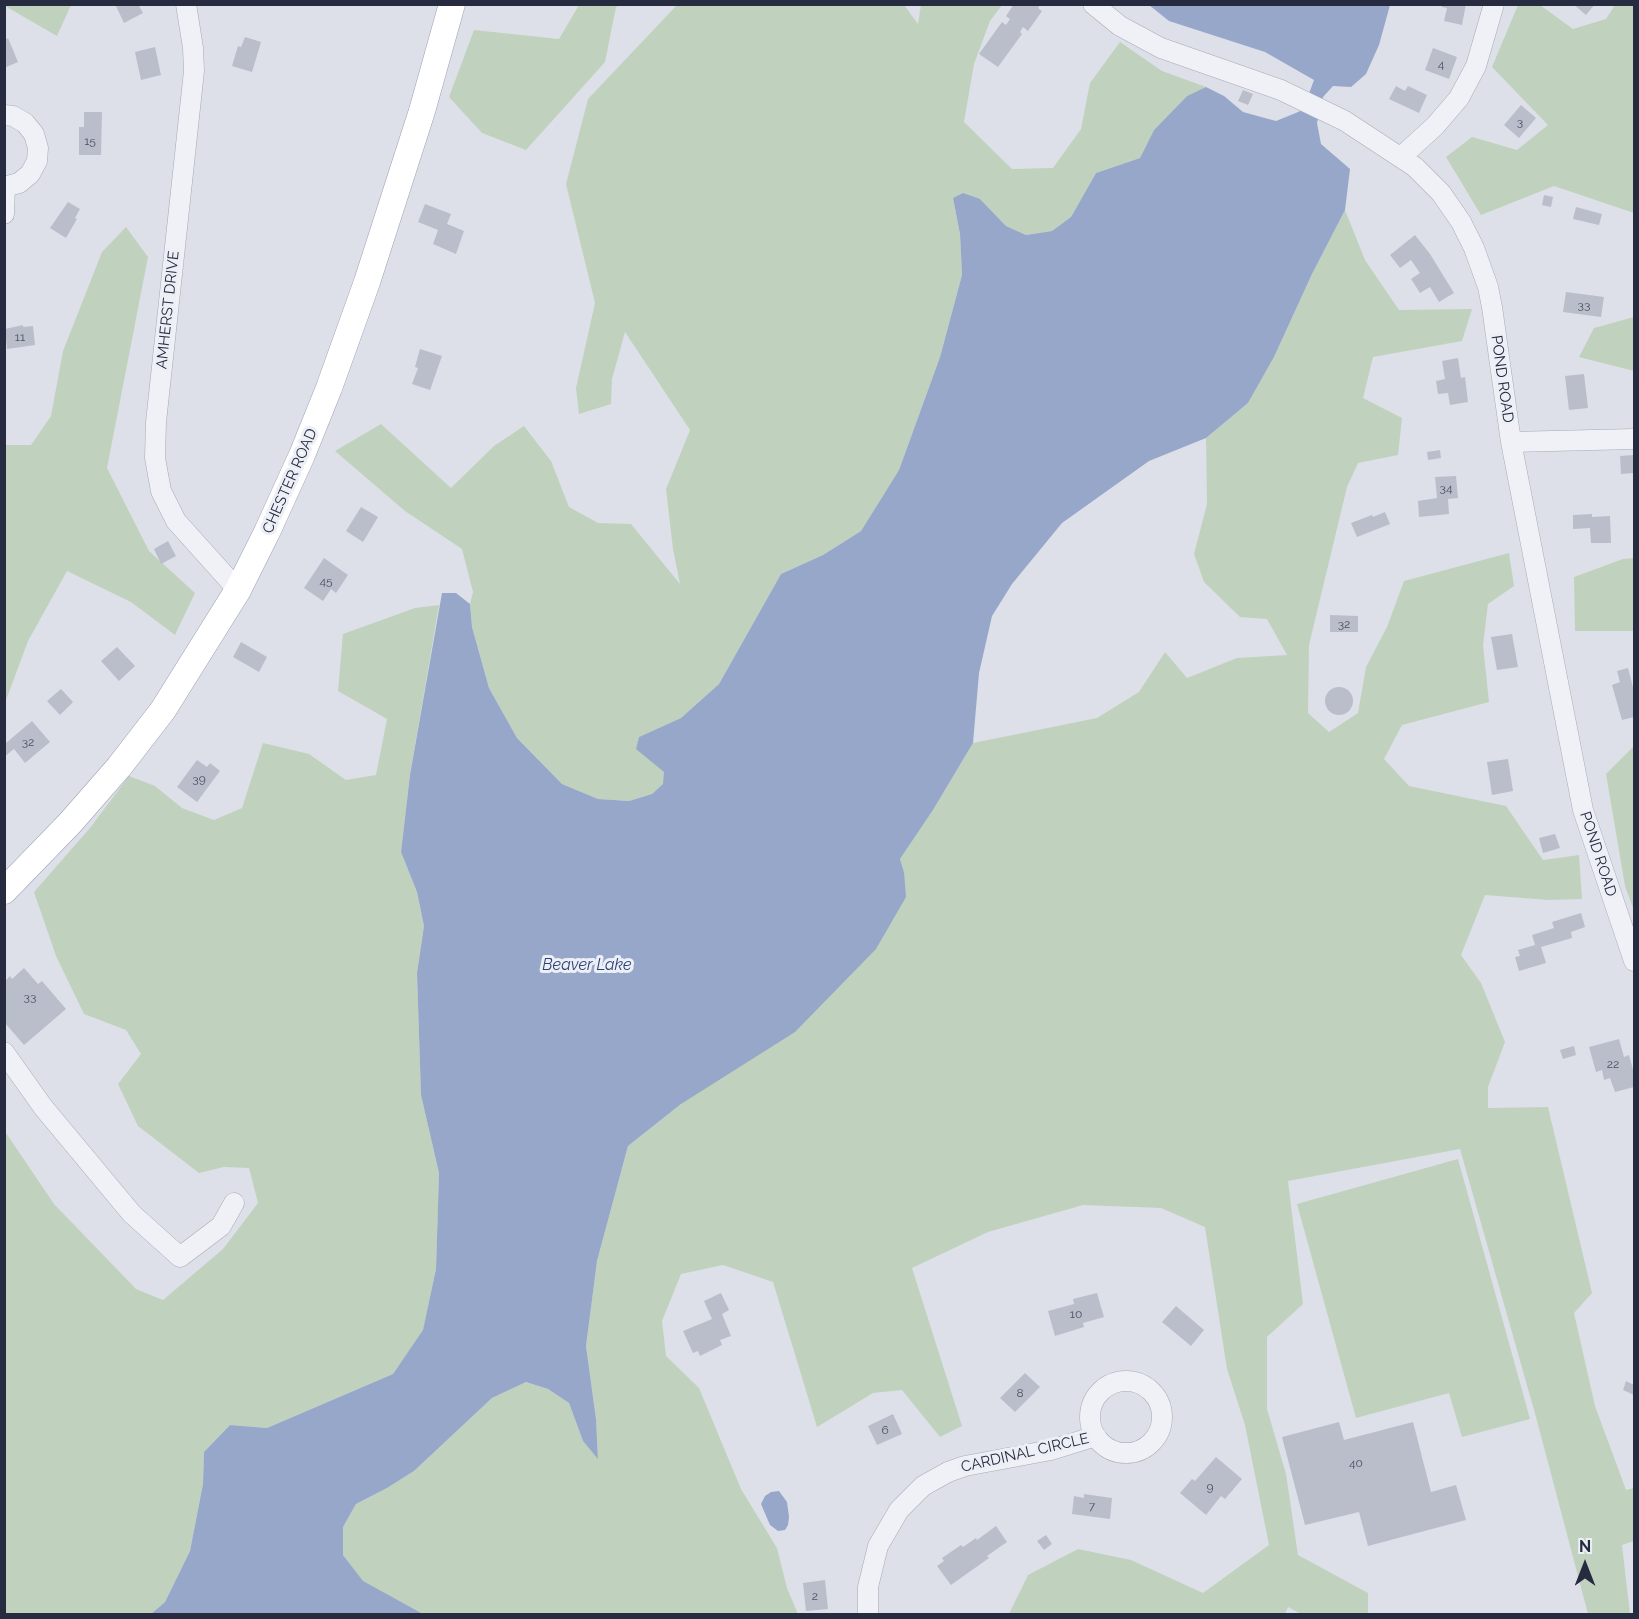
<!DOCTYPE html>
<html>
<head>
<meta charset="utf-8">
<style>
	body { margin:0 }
	#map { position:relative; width:1639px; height:1619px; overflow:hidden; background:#dde0e8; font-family:Raleway,sans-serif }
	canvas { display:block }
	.frame { position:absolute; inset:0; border:6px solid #262b3f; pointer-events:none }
	.north { position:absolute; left:1555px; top:1535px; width:60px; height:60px; -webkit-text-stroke:4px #edeff6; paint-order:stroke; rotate:0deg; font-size:16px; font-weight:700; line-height:24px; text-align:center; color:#262b3f }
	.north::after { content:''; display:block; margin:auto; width:21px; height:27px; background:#262b3f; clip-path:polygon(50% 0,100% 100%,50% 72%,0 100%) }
</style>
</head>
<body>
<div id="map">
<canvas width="1639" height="1619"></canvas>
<div class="frame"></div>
<div class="north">N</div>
</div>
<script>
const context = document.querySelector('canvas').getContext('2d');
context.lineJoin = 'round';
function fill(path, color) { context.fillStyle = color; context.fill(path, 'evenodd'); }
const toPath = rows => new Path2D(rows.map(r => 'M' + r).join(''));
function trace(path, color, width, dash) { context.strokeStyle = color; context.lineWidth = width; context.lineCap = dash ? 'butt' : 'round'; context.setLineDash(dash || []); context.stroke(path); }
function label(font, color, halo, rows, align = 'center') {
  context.font = font + ' Raleway,sans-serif'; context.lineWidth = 6; context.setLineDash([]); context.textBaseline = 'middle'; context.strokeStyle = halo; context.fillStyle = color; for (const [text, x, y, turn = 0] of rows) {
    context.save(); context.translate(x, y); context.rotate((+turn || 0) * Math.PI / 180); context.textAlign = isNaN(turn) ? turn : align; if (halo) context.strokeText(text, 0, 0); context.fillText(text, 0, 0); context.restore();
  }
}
fill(toPath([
	[5,4,71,4,71,5,57,36,5,6],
	[579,5,621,5,616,7,605,62,526,150,482,133,449,97,474,30,559,39],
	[677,5,904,5,918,24,921,5,1002,5,990,21,974,64,964,122,1012,169,1053,168,1081,129,1090,83,1120,42,1162,71,1206,87,1187,96,1154,130,1140,158,1096,173,1071,217,1052,231,1026,235,1006,226,980,199,953,198,960,234,962,275,940,357,899,470,861,531,823,555,781,574,719,684,681,718,639,737,637,749,664,771,664,784,652,794,629,801,598,799,562,784,517,738,489,688,472,627,470,604,473,592,462,549,405,511,335,451,381,424,451,488,494,446,524,426,551,461,569,507,598,523,631,524,680,584,673,549,666,489,690,430,625,332,612,379,611,404,579,414,576,388,595,303,566,184,588,99],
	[1518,5,1540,5,1573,29,1606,19,1615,5,1634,5,1634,213,1554,186,1481,215,1446,157,1472,137,1517,150,1548,125,1492,67],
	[1345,210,1365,260,1399,310,1472,309,1462,341,1373,357,1363,398,1402,418,1398,455,1358,463,1347,487,1309,645,1308,713,1329,732,1358,713,1366,667,1387,627,1404,581,1509,553,1514,586,1488,604,1483,645,1489,702,1402,725,1384,759,1409,786,1506,806,1543,860,1579,855,1582,899,1548,900,1485,895,1461,955,1481,983,1505,1042,1488,1087,1488,1108,1548,1107,1592,1293,1574,1313,1595,1406,1626,1490,1634,1488,1634,1541,1622,1545,1630,1614,1588,1614,1536,1417,1460,1149,1288,1181,1303,1304,1267,1337,1267,1409,1286,1474,1298,1555,1368,1593,1368,1614,1301,1614,1288,1607,1285,1614,1009,1614,1028,1575,1078,1549,1131,1560,1203,1593,1269,1545,1245,1425,1227,1369,1205,1227,1161,1208,1083,1205,988,1232,912,1268,962,1426,940,1437,902,1390,873,1393,817,1427,773,1282,723,1265,681,1274,662,1321,666,1356,699,1388,741,1489,777,1548,787,1588,798,1614,423,1614,363,1582,343,1555,343,1527,356,1504,387,1488,414,1471,492,1398,526,1382,548,1389,569,1403,583,1441,598,1458,596,1419,586,1346,597,1261,628,1146,681,1104,904,872,900,859,933,810,973,743,1097,718,1139,692,1165,652,1187,678,1237,658,1287,655,1267,619,1240,617,1204,582,1194,554,1207,504,1206,438,1248,403,1274,357,1312,274],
	[126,227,148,257,107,468,149,551,195,593,175,635,131,602,67,571,28,641,5,703,5,445,31,445,51,416,63,351,102,252],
	[1634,317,1634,371,1579,357,1594,328],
	[1634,558,1634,631,1575,631,1574,577,1623,559],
	[439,605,410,775,401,852,417,892,424,926,417,973,421,1095,439,1173,436,1269,423,1331,393,1374,267,1428,230,1425,204,1452,203,1484,190,1551,165,1602,151,1614,5,1614,4,1130,54,1204,136,1289,163,1300,223,1249,258,1203,249,1168,224,1167,199,1173,138,1126,118,1084,141,1054,126,1030,84,1014,56,956,34,892,90,828,129,776,155,786,182,808,214,820,242,808,263,743,309,754,346,780,376,775,387,719,338,691,343,634,415,608],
	[1634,746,1634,911,1625,886,1606,774],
	[1458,1159,1530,1419,1462,1437,1449,1393,1356,1418,1297,1204]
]), '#c0d2be');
fill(toPath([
	[1149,5,1390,5,1379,45,1366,74,1351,87,1333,86,1323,97,1317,123,1321,144,1350,169,1345,210,1312,274,1274,357,1248,403,1206,438,1149,461,1062,523,1012,584,992,616,979,673,973,743,933,810,900,859,904,872,906,897,876,949,795,1032,681,1104,628,1146,597,1261,586,1346,596,1419,598,1459,583,1441,569,1403,548,1389,526,1382,492,1398,414,1471,387,1488,356,1504,343,1527,343,1555,363,1581,423,1614,151,1614,165,1602,190,1551,203,1484,204,1452,230,1425,267,1428,393,1374,423,1330,436,1269,439,1173,421,1095,417,973,424,926,417,892,401,852,410,775,442,593,456,593,470,604,472,627,489,688,517,738,562,784,598,799,629,801,652,794,663,784,664,772,636,749,639,737,681,718,719,684,781,574,823,555,861,531,899,470,940,357,962,275,960,234,953,198,963,193,980,199,1006,226,1026,235,1052,231,1071,217,1096,173,1140,158,1154,130,1187,96,1206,87,1224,96,1243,112,1276,121,1303,110,1314,80,1265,52,1169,21],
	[779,1491,787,1502,789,1517,788,1525,785,1530,778,1531,770,1525,761,1504,765,1496,771,1492]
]), '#96a7ca');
fill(toPath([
	[115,4,138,4,143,13,124,23],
	[1014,4,1041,4,1038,8,1042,11,1028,31,1023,27,1020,32,1022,34,998,67,979,54,1002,22,1006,25,1010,19,1006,16],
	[1442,4,1466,4,1462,25,1444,21,1447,8,1442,7],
	[1573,4,1595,4,1586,15],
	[245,37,261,42,252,72,232,66,238,46,241,47],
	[8,38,18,62,4,68,4,40],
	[155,47,161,75,141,80,135,52],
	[1433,48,1457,57,1449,79,1425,70],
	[1396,86,1405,91,1408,86,1427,95,1419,113,1389,99],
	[1243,90,1253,94,1248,105,1238,101],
	[1521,105,1536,118,1519,138,1504,125],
	[84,112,102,112,101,155,79,155,79,127,84,127],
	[1544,195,1553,197,1551,207,1542,205],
	[68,202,80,209,75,218,77,219,66,238,50,228],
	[425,204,451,214,447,224,464,231,456,254,433,244,438,230,418,222],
	[1576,207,1602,214,1599,225,1573,219],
	[1415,235,1430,254,1454,293,1439,302,1430,287,1420,293,1411,279,1420,273,1411,260,1400,268,1390,255],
	[1566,292,1604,297,1601,317,1563,312],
	[23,325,23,327,33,326,35,345,7,349,5,329],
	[420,349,442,356,430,390,412,384,418,368,415,367],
	[1458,358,1461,378,1465,377,1468,402,1450,405,1448,393,1438,394,1436,381,1445,379,1442,361],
	[1584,374,1588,408,1569,410,1565,376],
	[1440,450,1441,458,1428,460,1427,452],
	[1634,455,1634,473,1621,474,1620,456],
	[1456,476,1458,498,1448,499,1449,514,1419,517,1418,501,1437,498,1435,477],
	[361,507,378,517,363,542,346,531],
	[1385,512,1390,524,1357,537,1351,523,1372,515,1373,517],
	[1592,514,1592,517,1610,516,1611,543,1591,543,1590,528,1573,529,1573,515],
	[168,541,176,556,161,564,154,549],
	[324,558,348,575,336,593,331,589,323,601,304,588],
	[1330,615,1358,616,1358,632,1330,632],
	[1512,634,1518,667,1497,670,1491,637],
	[241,642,267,657,259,672,233,657],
	[117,647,135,666,119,681,101,661],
	[1628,668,1634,691,1634,717,1622,720,1612,685,1620,682,1617,671],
	'1325 701a14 14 0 1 1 28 0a14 14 0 1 1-28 0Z',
	[61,689,73,702,60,715,47,701],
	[32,721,50,742,25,763,14,749,4,757,4,741,6,743],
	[1508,759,1513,791,1492,795,1487,762],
	[197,760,207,767,210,763,220,771,197,802,177,787],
	[1555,834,1560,848,1543,853,1539,838],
	[1581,913,1585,927,1571,932,1572,938,1541,947,1546,963,1519,971,1515,957,1520,956,1518,950,1535,945,1532,935,1554,928,1552,922],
	[24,968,38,984,42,981,66,1009,24,1045,5,1023,5,981,10,976,12,979],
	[1619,1039,1624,1057,1629,1055,1634,1073,1634,1087,1615,1092,1610,1078,1604,1080,1602,1070,1596,1072,1589,1047],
	[1574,1046,1576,1055,1563,1059,1560,1050],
	[721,1293,729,1310,722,1314,731,1336,720,1340,722,1345,700,1356,698,1351,693,1353,683,1331,712,1319,704,1301],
	[1097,1293,1104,1317,1083,1323,1084,1327,1055,1336,1048,1311,1074,1304,1073,1299],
	[1176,1306,1204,1330,1191,1346,1162,1322],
	[1025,1373,1040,1387,1015,1412,1000,1398],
	[1626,1381,1634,1385,1634,1395,1623,1390],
	[893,1414,902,1434,877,1445,868,1426],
	[1339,1422,1344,1440,1413,1422,1431,1492,1456,1485,1466,1520,1368,1546,1359,1512,1305,1525,1282,1437],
	[1216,1457,1242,1479,1225,1499,1221,1496,1206,1515,1180,1493,1192,1479,1195,1481],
	[1084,1494,1112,1498,1110,1519,1072,1514,1074,1496,1084,1498],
	[996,1526,1007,1542,987,1556,989,1558,951,1585,937,1566,944,1561,942,1558,961,1545,963,1547,976,1538,977,1540],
	[1046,1535,1052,1544,1044,1550,1037,1541],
	[825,1580,828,1609,806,1611,803,1583]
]), '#babecb');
const minor = toPath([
	[186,4,193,48,194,71,156,422,155,458,161,491,176,521,238,590],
	[1093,4,1120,26,1161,48,1281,90,1345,121,1415,167,1441,193,1461,222,1474,248,1488,287,1492,307,1511,442,1583,810,1634,961],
	[4,115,13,116,25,123,34,134,38,148,37,161,30,174,19,183,4,187],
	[1401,157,1435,126,1459,98,1476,66,1494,4],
	[4,214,5,187],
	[1511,442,1634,439],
	[4,1052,43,1107,132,1214,180,1257,221,1226,234,1203],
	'1090 1417a36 36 0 1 1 72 0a36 36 0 1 1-72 0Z',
	[868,1614,868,1587,878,1546,899,1510,923,1486,948,1472,965,1466,1051,1450,1096,1436]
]);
const major = toPath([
	[4,891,70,823,119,767,163,710,238,590,267,532,302,455,329,388,367,282,422,111,452,4]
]);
trace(minor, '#a6aab5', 21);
trace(major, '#9ca2b4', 27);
trace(minor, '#f0f1f6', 20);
trace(major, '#fff', 26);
label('12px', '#4b5062', null, [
	["4",1441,64],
	["3",1520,122],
	["15",90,141],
	["33",1584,305],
	["11",20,337],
	["34",1446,488],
	["45",326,581],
	["32",1344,624],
	["32",28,742],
	["39",199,779],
	["33",30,997],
	["22",1613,1064],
	["10",1076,1314],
	["8",1020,1393],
	["6",885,1430],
	["40",1356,1463],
	["9",1210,1487],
	["7",1092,1506],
	["2",815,1596]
]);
label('15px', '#262b3f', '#edeff6', [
	["AMHERST DRIVE",168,310,-84],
	["POND ROAD",1502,379,82],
	["CHESTER ROAD",290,481,-66],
	["POND ROAD",1598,854,72],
	["CARDINAL CIRCLE",1025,1453,-13]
]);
label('italic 16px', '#2e4375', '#edeff6', [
	["Beaver Lake",587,965]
]);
</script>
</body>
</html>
